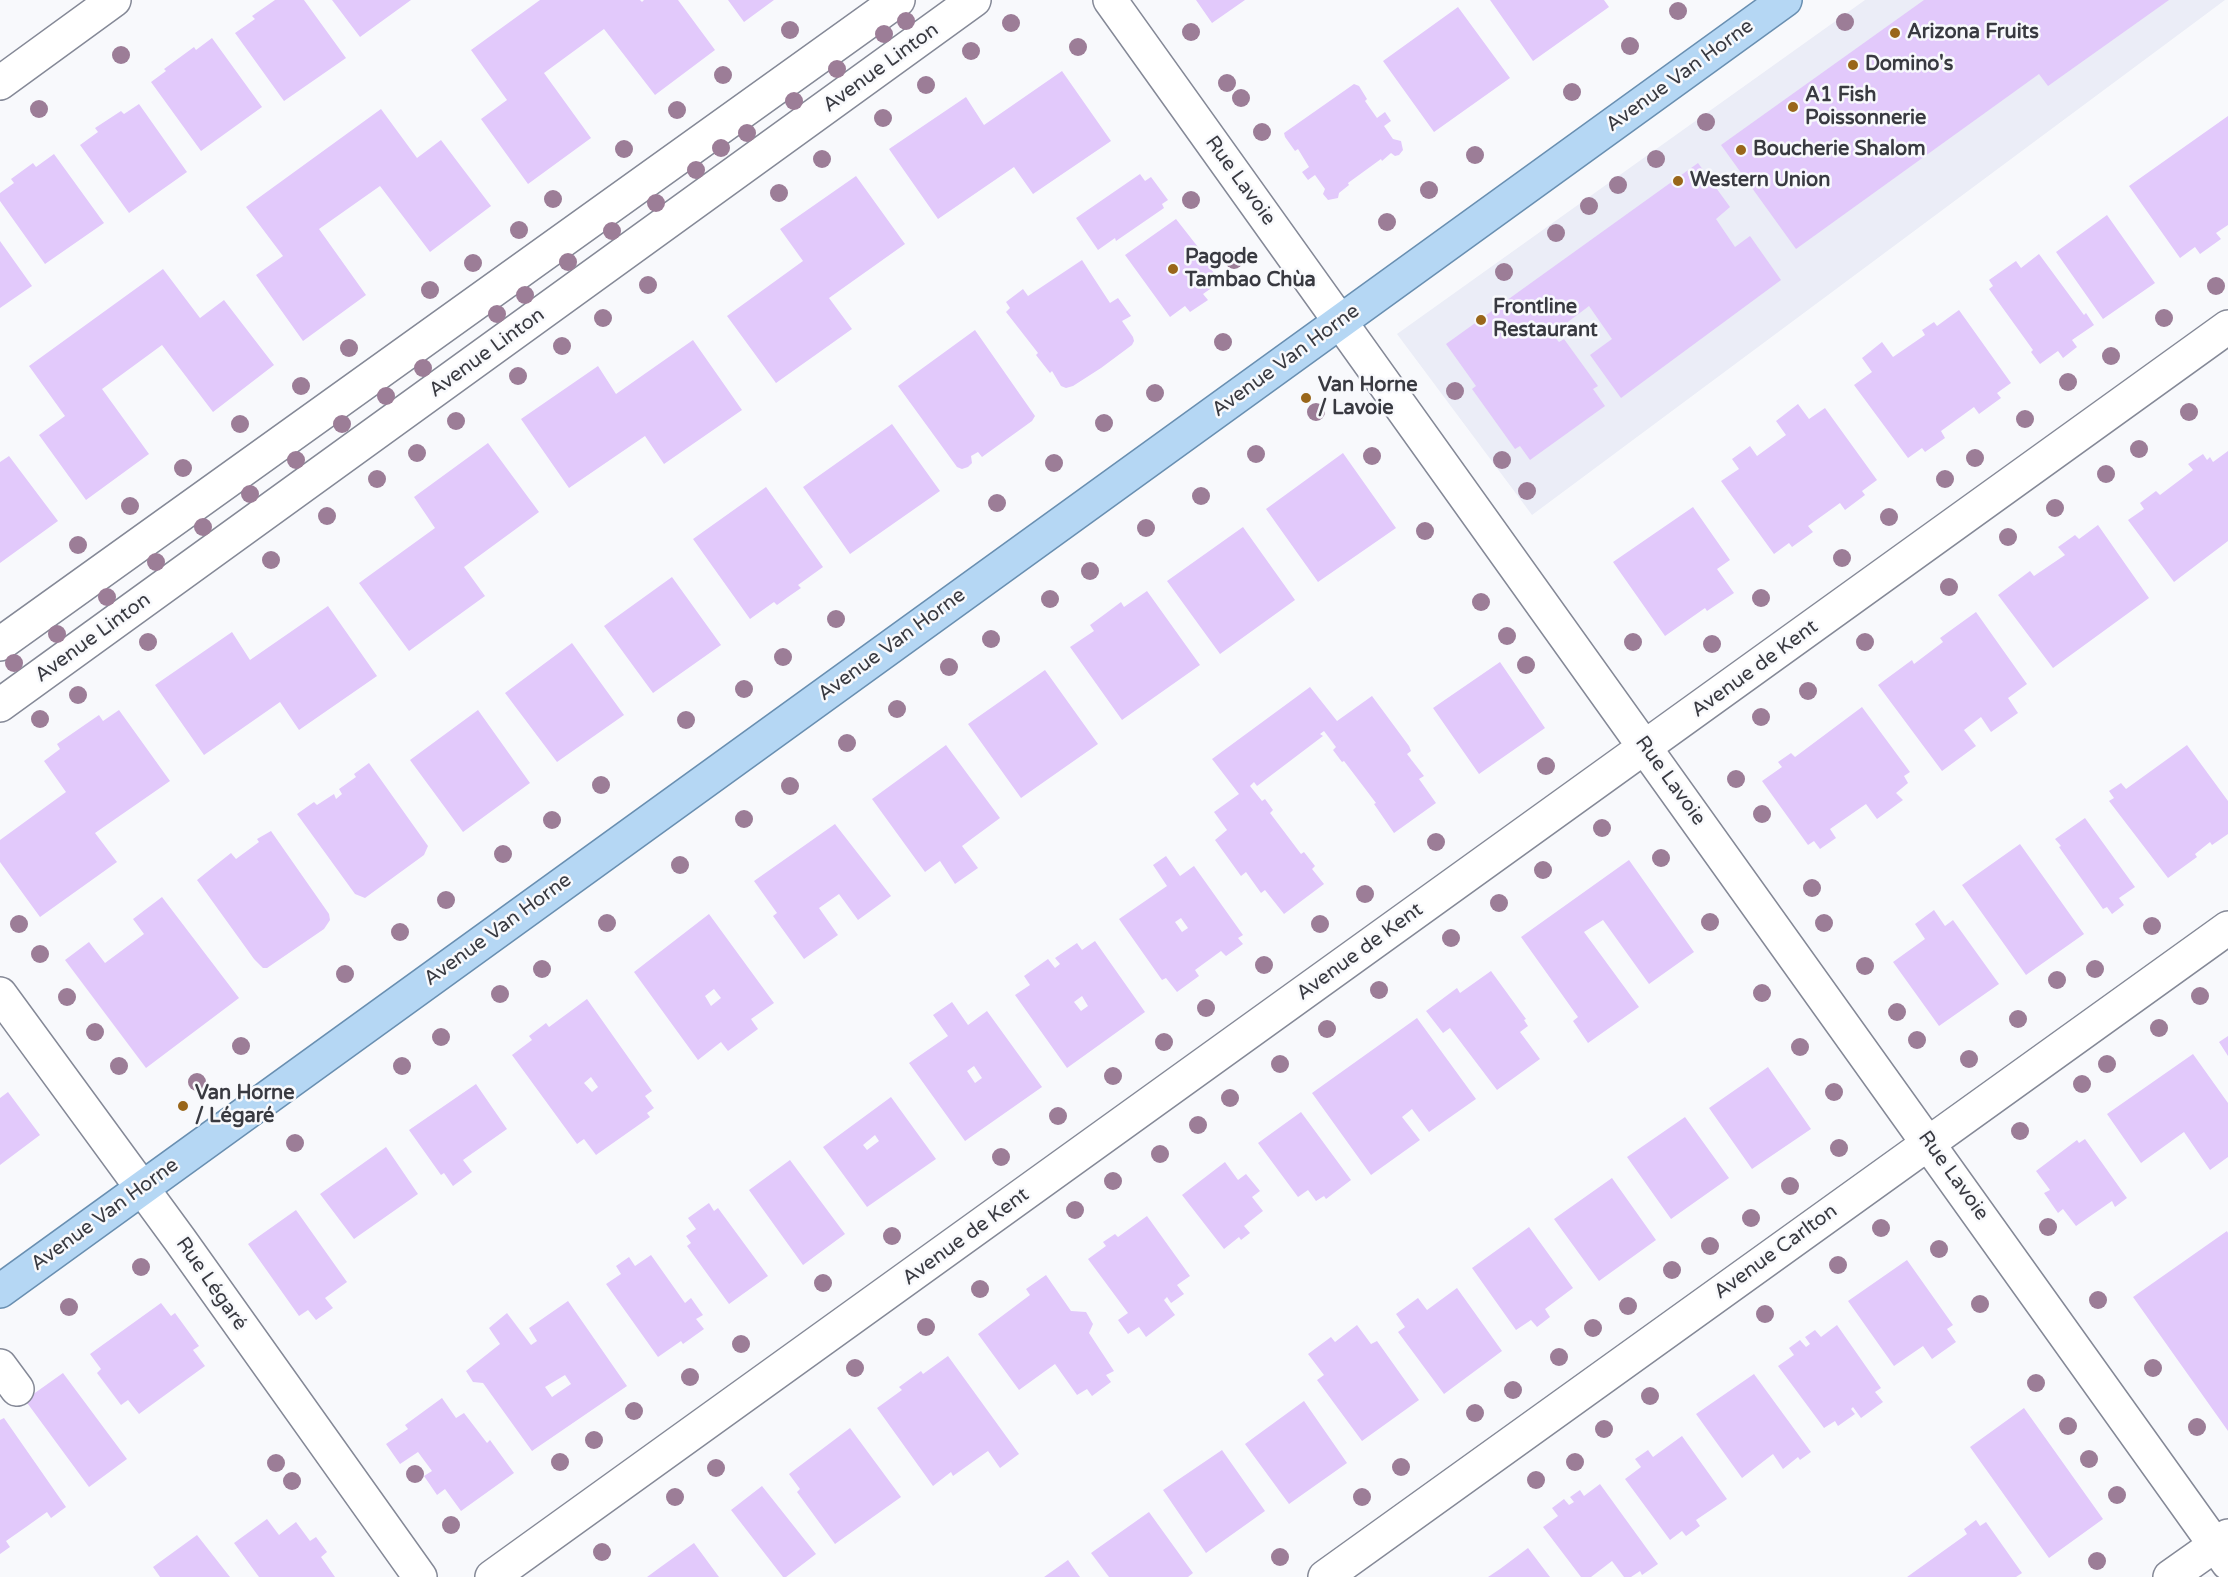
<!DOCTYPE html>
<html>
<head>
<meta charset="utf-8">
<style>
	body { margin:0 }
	canvas { display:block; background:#f8f9fc }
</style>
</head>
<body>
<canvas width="2228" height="1577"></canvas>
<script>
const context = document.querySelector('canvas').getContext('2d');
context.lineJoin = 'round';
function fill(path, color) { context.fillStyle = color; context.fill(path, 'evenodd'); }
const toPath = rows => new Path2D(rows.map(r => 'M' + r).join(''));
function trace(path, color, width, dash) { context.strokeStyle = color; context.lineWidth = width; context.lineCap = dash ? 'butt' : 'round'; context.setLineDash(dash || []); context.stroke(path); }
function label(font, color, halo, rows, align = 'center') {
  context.font = font + ' "Varela Round",sans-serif'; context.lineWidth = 5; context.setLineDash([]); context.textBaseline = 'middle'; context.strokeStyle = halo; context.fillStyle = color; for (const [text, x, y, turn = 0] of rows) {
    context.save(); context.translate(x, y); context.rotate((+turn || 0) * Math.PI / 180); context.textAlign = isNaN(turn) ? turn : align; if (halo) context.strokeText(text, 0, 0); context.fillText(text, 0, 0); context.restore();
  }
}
fill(toPath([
	[1865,0,2225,0,1532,515,1397,334]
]), '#ebedf7');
fill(toPath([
	[275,0,304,0,346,58,284,101,235,33,255,19,252,16],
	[332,0,411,0,360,37],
	[540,0,640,0,642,2,644,0,678,0,715,50,655,95,604,29,544,73,591,138,528,184,481,119,507,100,471,50],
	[728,0,774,0,744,22],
	[1196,0,1245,0,1212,23],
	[1490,0,1604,0,1609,7,1533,61],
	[1924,0,2169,0,2048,86,2039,74,1796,249,1721,145],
	[1458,7,1510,78,1434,132,1383,61],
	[212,38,262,107,201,151,151,82,166,71,164,69,194,47,196,50],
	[1062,71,1111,141,1033,194,1014,167,938,219,889,149,966,97,984,125],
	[1354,84,1359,86,1367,99,1365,101,1377,118,1385,112,1391,121,1384,126,1393,139,1401,141,1403,150,1399,155,1395,156,1391,153,1382,161,1381,159,1348,183,1349,185,1339,193,1338,198,1328,200,1323,194,1325,189,1315,175,1308,180,1302,172,1309,167,1298,149,1295,151,1285,137,1284,133],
	[139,104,187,172,129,213,80,145,98,132,95,128,121,111,124,114],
	[381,109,417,158,441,140,491,206,430,252,380,186,319,229,366,295,303,341,256,275,283,256,246,207],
	[2228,116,2228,225,2216,233,2221,239,2200,254,2195,247,2180,258,2129,186],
	[54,154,104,223,45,264,0,201,0,193,14,183,11,179,33,163,36,167],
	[1698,163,1730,207,1716,219,1735,247,1750,236,1781,280,1621,398,1590,355,1612,339,1589,306,1552,334,1559,342,1564,339,1598,386,1593,389,1605,406,1530,460,1520,446,1515,449,1472,389,1476,386,1446,344],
	[1140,174,1145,181,1151,177,1168,200,1162,204,1164,208,1116,241,1115,238,1098,250,1076,218],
	[856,176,905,244,829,298,852,329,776,383,727,316,803,261,780,229],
	[2107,215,2155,283,2103,319,2056,252],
	[1176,219,1205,256,1203,257,1220,282,1203,294,1208,300,1190,312,1185,306,1170,317,1125,255],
	[0,241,32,286,0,308],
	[2039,254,2084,315,2086,313,2094,325,2072,340,2077,347,2063,358,2058,351,2040,364,2031,352,2033,350,1989,289,1993,286,1989,280,2016,261,2021,268],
	[1082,260,1110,303,1118,298,1131,316,1122,321,1133,337,1134,341,1132,345,1101,368,1073,386,1066,388,1061,386,1052,371,1050,373,1036,355,1038,353,1006,312,1010,308,1006,302,1023,289,1028,296],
	[163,269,200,318,224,300,274,365,213,412,162,345,102,389,149,454,86,500,39,435,65,416,29,366],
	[1959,310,2011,383,1997,393,2001,398,1979,414,1974,407,1941,431,1945,438,1925,452,1922,448,1908,458,1854,385,1872,372,1862,358,1882,342,1893,357,1925,335,1922,330,1934,322,1937,326],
	[975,330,1035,416,1032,421,982,457,978,452,971,456,972,463,968,467,962,469,957,467,898,386],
	[693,340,742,410,664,464,645,436,569,488,521,419,598,366,616,394],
	[1798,404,1809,419,1825,408,1877,480,1862,491,1865,495,1845,510,1840,503,1808,526,1813,532,1792,547,1789,543,1774,554,1721,481,1739,469,1732,459,1750,446,1757,456,1786,435,1776,421],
	[892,424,940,491,850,554,803,487],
	[488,443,539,512,464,567,485,596,409,651,359,583,435,528,414,497],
	[2228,451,2228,541,2174,582,2128,520,2144,509,2140,503,2156,491,2160,495,2193,470,2188,464,2203,454,2207,460,2210,457,2213,462],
	[1343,453,1396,528,1318,582,1266,509],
	[9,456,58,521,0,563,0,462],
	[766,487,823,567,798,585,801,588,788,597,777,605,774,602,750,619,693,539],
	[1693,507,1730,560,1717,569,1734,593,1707,611,1705,608,1665,636,1613,562],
	[2098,525,2149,598,2053,668,1998,595,2030,571,2034,576,2065,555,2058,547,2075,535,2079,539],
	[1243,527,1295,600,1220,654,1167,581],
	[672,577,721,645,653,693,604,626],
	[1147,591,1200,665,1122,720,1070,647,1094,631,1090,625,1105,614,1121,602,1124,607],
	[328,606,377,676,299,730,280,702,204,755,155,685,232,632,250,660],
	[1976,612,2027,684,2008,698,2018,713,1991,732,1981,717,1964,730,1976,746,1942,771,1878,685,1912,660,1914,664,1943,642,1940,638],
	[572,643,624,715,557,762,505,693],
	[1500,662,1545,728,1479,774,1433,708],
	[1045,670,1098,744,1021,798,968,724],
	[1310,687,1337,721,1372,696,1409,746,1411,751,1407,754,1424,776,1419,779,1436,803,1394,833,1374,804,1376,803,1344,761,1342,762,1333,750,1336,747,1324,731,1320,734,1323,736,1257,786,1254,782,1250,786,1262,801,1265,799,1273,810,1270,813,1301,854,1304,852,1315,866,1312,869,1324,884,1284,914,1265,890,1261,893,1246,872,1241,876,1215,840,1227,830,1214,812,1239,794,1212,759],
	[1862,707,1910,772,1904,776,1908,783,1896,793,1903,800,1877,819,1866,804,1830,829,1836,838,1820,849,1814,841,1808,845,1762,781,1782,767,1778,762,1791,753,1795,757],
	[119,710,170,781,95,833,117,862,40,917,0,862,0,840,66,792,44,761,60,749,57,744,99,715,103,721],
	[478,710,530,783,463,832,410,760],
	[946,745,1000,818,962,846,978,868,955,884,940,861,925,872,872,799],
	[2187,745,2228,801,2228,834,2212,845,2210,842,2195,854,2197,857,2168,878,2109,801,2114,798,2109,791,2121,783,2126,789],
	[369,763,428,846,424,855,365,898,355,894,297,814,314,802,317,805,334,794,336,799,342,794,339,789,356,777,354,774],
	[2085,818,2135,887,2119,898,2124,905,2112,914,2107,907,2103,909,2059,847,2061,846,2055,839],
	[835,824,891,896,858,920,839,894,819,908,838,935,804,959,773,916,777,913,754,881],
	[271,831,329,914,330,920,324,929,267,968,263,968,254,959,197,880,231,853,236,859,259,842,257,839],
	[2020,844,2084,934,2026,975,1962,885],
	[1166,856,1180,876,1194,866,1243,935,1238,938,1243,944,1226,956,1221,951,1195,970,1199,976,1177,992,1166,978,1162,980,1119,919,1167,886,1153,865],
	[1181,918,1188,928,1182,932,1175,922],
	[1629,860,1694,952,1649,984,1603,920,1584,932,1639,1007,1588,1043,1573,1021,1578,1017,1521,937],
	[162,897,239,998,146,1068,65,960,89,942,105,963,144,934,133,919],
	[1934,910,1945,926,1953,920,1999,984,1939,1026,1893,962,1925,939,1915,924],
	[709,914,774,1003,751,1019,758,1029,728,1051,721,1042,698,1060,634,972],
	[714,989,721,998,711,1006,705,996],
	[1095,941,1145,1012,1067,1068,1015,995,1030,985,1024,976,1048,959,1055,968,1060,964,1055,958,1077,943,1082,950],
	[1082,996,1088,1006,1081,1011,1074,1002],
	[1491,971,1526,1019,1524,1020,1528,1026,1520,1032,1540,1059,1497,1090,1450,1028,1443,1033,1426,1011,1457,988,1460,993],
	[587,999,652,1091,645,1096,654,1108,647,1113,650,1117,596,1155,584,1139,577,1144,512,1055,532,1040,529,1036,546,1023,549,1027],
	[591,1077,598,1087,592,1092,584,1083],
	[952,1002,968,1025,987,1011,1042,1087,965,1141,909,1063,948,1036,933,1015],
	[974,1066,982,1078,975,1083,967,1071],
	[1417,1018,1476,1099,1429,1132,1412,1109,1402,1117,1420,1140,1371,1175,1312,1093],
	[2228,1036,2228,1056,2219,1042],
	[2193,1054,2228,1103,2228,1157,2210,1170,2184,1132,2141,1163,2107,1114],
	[1768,1067,1811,1129,1752,1169,1709,1108],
	[476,1084,507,1129,463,1160,472,1172,453,1186,444,1173,441,1175,409,1130],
	[8,1092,40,1135,0,1165,0,1098],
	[891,1097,936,1159,867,1207,823,1147],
	[875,1135,879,1141,867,1150,863,1145],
	[1301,1112,1351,1180,1326,1199,1324,1196,1316,1201,1308,1190,1298,1197,1258,1143],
	[1685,1117,1729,1178,1671,1219,1627,1157],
	[2085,1139,2127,1198,2115,1207,2112,1201,2076,1226,2063,1209,2058,1213,2044,1193,2050,1190,2036,1171,2077,1140,2079,1143],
	[386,1147,418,1194,354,1239,320,1194],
	[790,1160,845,1234,803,1265,749,1190],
	[1225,1162,1238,1180,1246,1174,1260,1191,1252,1197,1263,1211,1244,1226,1250,1233,1241,1240,1239,1237,1224,1249,1182,1195],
	[1612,1178,1656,1240,1599,1281,1554,1219],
	[709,1203,714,1211,718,1208,768,1276,729,1304,687,1246,691,1243,686,1236,696,1229,688,1218],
	[296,1210,347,1282,325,1298,333,1308,316,1320,308,1310,299,1316,248,1244],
	[1147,1216,1190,1276,1177,1285,1184,1294,1171,1303,1167,1297,1164,1300,1175,1315,1146,1337,1139,1327,1128,1334,1118,1320,1128,1313,1088,1259,1106,1246,1103,1242,1115,1234,1118,1237],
	[1529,1227,1573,1288,1545,1309,1550,1317,1537,1327,1531,1320,1516,1330,1472,1268],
	[2227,1231,2228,1233,2228,1431,2133,1297],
	[651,1255,685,1303,691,1298,703,1315,696,1319,704,1329,683,1344,681,1341,658,1357,606,1284,621,1274,616,1266,629,1257,635,1266],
	[1907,1260,1953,1325,1947,1329,1956,1342,1932,1359,1923,1346,1894,1366,1848,1301],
	[1046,1275,1071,1311,1086,1312,1093,1324,1089,1333,1114,1371,1106,1375,1111,1382,1092,1396,1087,1389,1077,1395,1055,1364,1019,1390,978,1334,1030,1295,1026,1289],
	[1457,1288,1502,1351,1444,1394,1398,1332,1405,1327,1396,1314,1418,1298,1427,1310],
	[568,1301,627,1386,532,1451,483,1383,473,1382,466,1371,500,1344,489,1328,507,1313,531,1345,537,1341,529,1328],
	[565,1375,571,1384,552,1397,545,1387],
	[161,1303,171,1316,175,1313,199,1346,193,1350,205,1366,139,1414,128,1400,121,1405,97,1373,101,1369,90,1354],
	[1357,1325,1371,1344,1377,1341,1419,1400,1362,1441,1317,1380,1324,1375,1308,1354,1331,1337,1335,1342],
	[1837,1325,1881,1388,1875,1392,1883,1402,1861,1418,1853,1407,1851,1409,1855,1414,1838,1426,1835,1421,1824,1428,1778,1366,1794,1355,1789,1348,1800,1340,1806,1347,1810,1344,1805,1337,1815,1330,1821,1337],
	[948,1356,1019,1454,1000,1468,988,1451,953,1476,951,1472,933,1486,877,1408,902,1390,899,1387,921,1371,923,1374],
	[63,1373,127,1459,89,1487,25,1400],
	[1754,1374,1811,1452,1800,1460,1798,1457,1783,1469,1773,1454,1742,1478,1696,1414],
	[442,1398,456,1418,464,1413,487,1443,490,1440,514,1473,461,1511,445,1489,437,1495,424,1476,432,1471,418,1452,400,1464,386,1444,408,1429,405,1425],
	[1304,1401,1347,1463,1289,1504,1245,1444],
	[2024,1408,2103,1519,2049,1558,1970,1447],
	[4,1418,66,1507,51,1518,47,1512,26,1527,6,1541,10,1547,0,1554,0,1420],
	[850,1428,901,1497,835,1544,797,1492,800,1489,789,1474],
	[1682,1436,1727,1499,1696,1520,1700,1526,1686,1536,1682,1531,1670,1540,1625,1479,1641,1467,1635,1459,1648,1450,1653,1457],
	[1222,1450,1265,1511,1206,1553,1163,1490],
	[1600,1484,1658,1564,1642,1575,1640,1571,1631,1577,1624,1577,1612,1561,1591,1577,1581,1577,1543,1527,1558,1516,1552,1508,1564,1499,1569,1505,1574,1502,1570,1497,1580,1490,1584,1496],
	[762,1486,816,1554,786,1577,783,1577,731,1510],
	[1149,1512,1193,1573,1188,1577,1109,1577,1091,1553],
	[267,1519,279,1535,296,1522,310,1541,316,1537,327,1552,321,1557,335,1577,259,1577,234,1543],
	[1976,1520,1980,1526,1986,1522,2022,1573,2016,1577,1907,1577,1967,1534,1964,1529],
	[197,1535,230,1577,160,1577,153,1567],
	[694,1543,719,1577,647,1577,662,1566],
	[1528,1548,1550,1577,1488,1577,1500,1569],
	[1068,1560,1080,1577,1044,1577]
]), '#e2c9fb');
const minor = toPath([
	[1110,0,2228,1563],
	[0,83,114,0],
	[0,644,898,0],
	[0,705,974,0],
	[0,994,180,1240,420,1577],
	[0,1366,17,1389],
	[492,1577,2228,327],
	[1325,1577,2228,928],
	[2170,1577,2228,1536]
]);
const major = toPath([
	[0,1291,1785,0]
]);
trace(minor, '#858997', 36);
trace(major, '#698fb1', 36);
trace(minor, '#fff', 33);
trace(major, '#b5d7f4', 33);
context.fillStyle = '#9c7d97';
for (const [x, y] of [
	[1678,11],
	[906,21],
	[1845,22],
	[1011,23],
	[790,30],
	[1191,32],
	[884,34],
	[1630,46],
	[1078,47],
	[971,51],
	[121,55],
	[837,69],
	[723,75],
	[1227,83],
	[926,85],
	[1572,92],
	[1241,98],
	[794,101],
	[39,109],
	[677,110],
	[883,118],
	[1706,122],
	[1262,132],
	[747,133],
	[721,148],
	[624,149],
	[1475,155],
	[822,159],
	[1656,159],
	[696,170],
	[1618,185],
	[1429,190],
	[779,193],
	[553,199],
	[1191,200],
	[656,203],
	[1589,206],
	[1387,222],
	[519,230],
	[612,231],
	[1556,233],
	[1234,260],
	[568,262],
	[473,263],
	[1504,272],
	[648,285],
	[2216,286],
	[430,290],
	[525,295],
	[497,314],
	[603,318],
	[2164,318],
	[1223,342],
	[562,346],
	[349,348],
	[2111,356],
	[423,368],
	[518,376],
	[2068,382],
	[301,386],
	[1455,391],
	[1155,393],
	[386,396],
	[1316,412],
	[2189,412],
	[2025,419],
	[456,421],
	[1104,423],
	[240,424],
	[342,424],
	[2139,449],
	[417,453],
	[1256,454],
	[1372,456],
	[1975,458],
	[296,460],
	[1502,460],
	[1054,463],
	[183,468],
	[2106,474],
	[377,479],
	[1945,479],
	[1527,491],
	[250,494],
	[1201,496],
	[997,503],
	[130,506],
	[2055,508],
	[327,516],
	[1889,517],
	[203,527],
	[1146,528],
	[1425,531],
	[2008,537],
	[78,545],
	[1842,558],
	[271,560],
	[156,562],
	[1090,571],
	[1949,587],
	[107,597],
	[1761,598],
	[1050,599],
	[1481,602],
	[836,619],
	[57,634],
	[1507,636],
	[991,639],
	[148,642],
	[1633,642],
	[1865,642],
	[1712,644],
	[783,657],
	[14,663],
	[1526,665],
	[949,667],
	[744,689],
	[1808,691],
	[78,695],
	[897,709],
	[1761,717],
	[40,719],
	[686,720],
	[847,743],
	[1546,766],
	[1736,779],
	[601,785],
	[790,786],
	[1762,814],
	[744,819],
	[552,820],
	[1602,828],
	[1436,842],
	[503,854],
	[1661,858],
	[680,865],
	[1543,870],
	[1812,888],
	[1365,894],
	[446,900],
	[1499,903],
	[1710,922],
	[607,923],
	[1824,923],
	[19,924],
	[1320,924],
	[2152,926],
	[400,932],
	[1451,938],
	[40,954],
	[1264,965],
	[1865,966],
	[542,969],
	[2095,969],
	[345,974],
	[2057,980],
	[1379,990],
	[1762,993],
	[500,994],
	[2200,996],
	[67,997],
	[1206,1008],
	[1897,1012],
	[2018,1019],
	[2159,1028],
	[1327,1029],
	[95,1032],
	[441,1037],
	[1917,1040],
	[1164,1042],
	[241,1046],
	[1800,1047],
	[1969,1059],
	[1280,1064],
	[2107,1064],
	[119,1066],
	[402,1066],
	[1113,1076],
	[197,1082],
	[2082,1084],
	[1834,1092],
	[1230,1098],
	[1058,1116],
	[1198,1125],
	[2020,1131],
	[295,1143],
	[1839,1148],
	[1160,1154],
	[1001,1157],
	[1113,1181],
	[1790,1186],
	[1075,1210],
	[1751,1218],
	[2048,1227],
	[1881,1228],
	[892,1236],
	[1710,1246],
	[1939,1249],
	[1838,1265],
	[141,1267],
	[1672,1270],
	[823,1283],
	[980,1289],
	[2098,1300],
	[1980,1304],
	[1628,1306],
	[69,1307],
	[1765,1314],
	[926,1327],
	[1593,1328],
	[741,1344],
	[1559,1357],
	[855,1368],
	[2153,1368],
	[690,1377],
	[2036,1383],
	[1513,1390],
	[1650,1396],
	[634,1411],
	[1475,1413],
	[2068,1426],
	[2197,1427],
	[1604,1429],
	[594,1440],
	[2089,1459],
	[560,1462],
	[1575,1462],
	[276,1463],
	[1401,1467],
	[716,1468],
	[415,1474],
	[1536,1480],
	[292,1481],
	[2117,1495],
	[675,1497],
	[1362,1497],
	[451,1525],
	[602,1552],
	[1280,1557],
	[2097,1561]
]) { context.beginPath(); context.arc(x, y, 9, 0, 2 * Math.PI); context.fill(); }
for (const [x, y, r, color] of [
	[1895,33,6,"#99661a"],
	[1853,65,6,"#99661a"],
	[1793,107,6,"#99661a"],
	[1741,150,6,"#99661a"],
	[1678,181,6,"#99661a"],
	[1173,269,6,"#99661a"],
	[1481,320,6,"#99661a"],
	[1306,398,6,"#99661a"],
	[183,1106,6,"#99661a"]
]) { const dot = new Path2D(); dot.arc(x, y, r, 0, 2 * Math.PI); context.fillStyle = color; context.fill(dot); trace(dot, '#f8f9fc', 2); }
label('bold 20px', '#393a41', '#f8f9fc', [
	["Arizona Fruits",1907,33],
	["Domino's",1865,65],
	["A1 Fish",1805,96],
	["Poissonnerie",1805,119],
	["Boucherie Shalom",1753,150],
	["Western Union",1690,181],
	["Pagode",1185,258],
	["Tambao Chùa",1185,281],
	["Frontline",1493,308],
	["Restaurant",1493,331],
	["Van Horne",1318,386],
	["/ Lavoie",1318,409],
	["Van Horne",195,1094],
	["/ Légaré",195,1117]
], 'left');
label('20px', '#393a41', '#f8f9fc', [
	["Avenue Linton",881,68,-36],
	["Avenue Van Horne",1680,76,-36],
	["Rue Lavoie",1240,181,54],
	["Avenue Linton",487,353,-36],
	["Avenue Van Horne",1286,361,-36],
	["Avenue Linton",93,638,-36],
	["Avenue Van Horne",892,645,-36],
	["Avenue de Kent",1755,669,-36],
	["Rue Lavoie",1670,781,54],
	["Avenue Van Horne",498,930,-36],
	["Avenue de Kent",1360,952,-36],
	["Rue Lavoie",1953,1176,54],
	["Avenue Van Horne",105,1215,-36],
	["Avenue de Kent",966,1237,-36],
	["Avenue Carlton",1776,1252,-36],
	["Rue Légaré",211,1284,55]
]);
</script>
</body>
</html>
